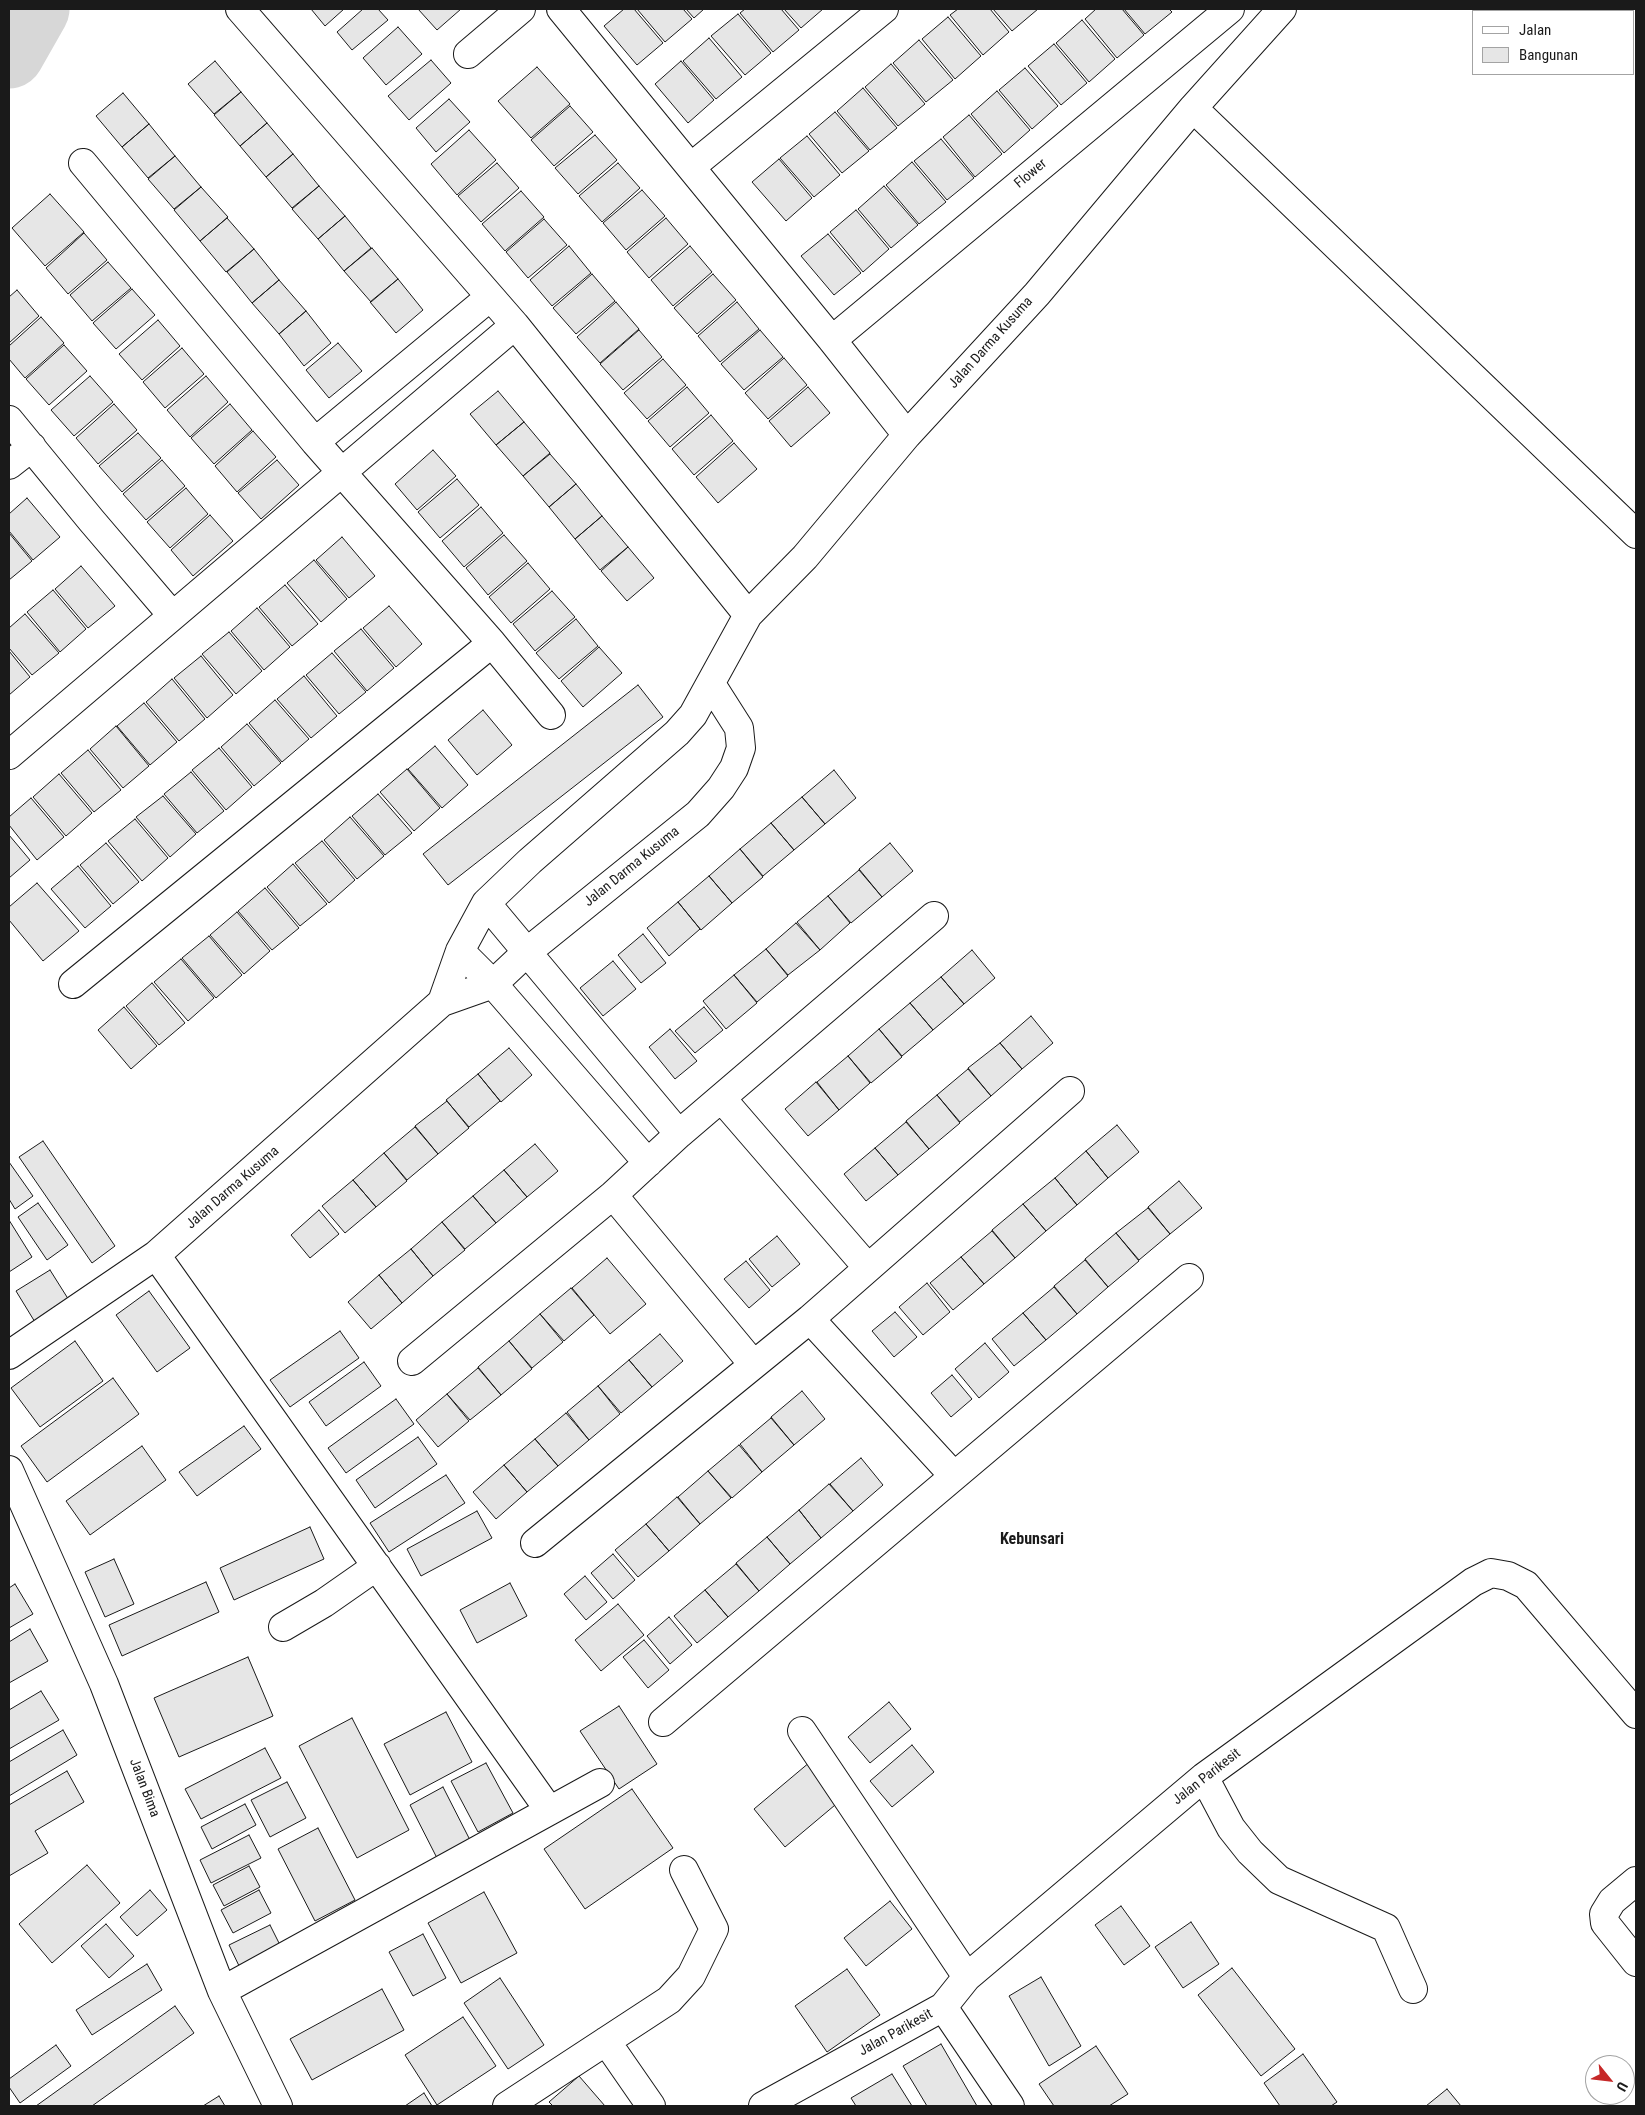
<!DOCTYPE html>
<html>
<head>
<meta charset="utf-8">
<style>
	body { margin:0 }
	#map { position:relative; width:1645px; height:2115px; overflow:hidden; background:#fff; font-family:"Roboto Condensed",sans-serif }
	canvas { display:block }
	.frame { position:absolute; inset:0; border:10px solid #1a1a1a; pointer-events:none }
	.legend { position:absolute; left:1472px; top:10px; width:162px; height:65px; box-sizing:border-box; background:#fff; border:1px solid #a3a3a3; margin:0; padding:6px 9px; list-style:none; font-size:15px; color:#1a1a1a }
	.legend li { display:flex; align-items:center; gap:10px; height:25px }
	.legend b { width:25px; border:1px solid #a3a3a3 }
	.north { position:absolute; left:1585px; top:2055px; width:50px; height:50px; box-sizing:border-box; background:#fff; border:1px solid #a3a3a3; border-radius:50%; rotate:119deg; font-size:14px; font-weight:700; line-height:20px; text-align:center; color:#1a1a1a }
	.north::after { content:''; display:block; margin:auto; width:18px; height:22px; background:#c62828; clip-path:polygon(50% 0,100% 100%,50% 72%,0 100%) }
</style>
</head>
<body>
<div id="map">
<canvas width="1645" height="2115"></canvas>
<div class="frame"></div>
<ul class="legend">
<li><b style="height:6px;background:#fff"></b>Jalan</li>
<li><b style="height:14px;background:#e6e6e6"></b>Bangunan</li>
</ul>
<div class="north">U</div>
</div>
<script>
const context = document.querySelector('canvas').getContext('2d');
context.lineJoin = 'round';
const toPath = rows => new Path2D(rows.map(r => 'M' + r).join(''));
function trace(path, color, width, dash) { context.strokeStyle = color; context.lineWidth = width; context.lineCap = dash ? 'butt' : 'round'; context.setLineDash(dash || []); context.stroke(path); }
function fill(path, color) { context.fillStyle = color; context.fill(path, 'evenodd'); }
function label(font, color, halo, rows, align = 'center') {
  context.font = font + ' "Roboto Condensed",sans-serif'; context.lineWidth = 4; context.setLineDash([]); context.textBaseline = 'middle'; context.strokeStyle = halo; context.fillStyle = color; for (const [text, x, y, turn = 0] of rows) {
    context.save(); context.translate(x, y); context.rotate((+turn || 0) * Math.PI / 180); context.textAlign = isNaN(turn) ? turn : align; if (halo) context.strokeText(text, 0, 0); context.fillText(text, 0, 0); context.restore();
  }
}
trace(toPath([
	[9,53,34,9]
]), '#d7d7d7', 71);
const building = toPath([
	[311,9,344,9,325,26,311,9],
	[363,9,378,9,388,20,352,50,337,32,363,9],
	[418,9,461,9,437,30,418,9],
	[624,9,634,9,663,43,637,65,604,26,624,9],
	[637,9,683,9,692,19,665,42,637,9],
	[686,9,704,9,694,18,686,9],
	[745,9,781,9,799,30,773,52,740,13,745,9],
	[784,9,823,9,801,28,784,9],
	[958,9,990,9,1009,32,983,55,950,15,958,9],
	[993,9,1038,9,1012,31,993,9],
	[1096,9,1122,9,1144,35,1117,58,1085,19,1096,9],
	[1124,9,1169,9,1172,12,1145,34,1124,9],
	[738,14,771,53,745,75,711,36,738,14],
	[948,17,981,56,955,79,922,39,948,17],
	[1082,20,1115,59,1089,82,1056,43,1082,20],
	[398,27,422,54,386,85,363,58,398,27],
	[709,38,742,77,716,99,683,61,709,38],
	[919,40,953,80,926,102,893,63,919,40],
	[1054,44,1087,83,1061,105,1028,66,1054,44],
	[431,60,451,83,409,120,388,96,431,60],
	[215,61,241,92,214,114,188,84,215,61],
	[681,61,714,100,688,123,655,84,681,61],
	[891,64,925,104,898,126,865,87,891,64],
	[537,67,570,104,531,138,498,101,537,67],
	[1025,68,1058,106,1032,129,999,90,1025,68],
	[863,88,897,128,870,150,837,111,863,88],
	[997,91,1030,130,1004,153,971,114,997,91],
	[241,92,267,123,240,146,214,115,241,92],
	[123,93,149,124,122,147,96,116,123,93],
	[449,99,470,122,436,152,416,128,449,99],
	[570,106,593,132,554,166,531,140,570,106],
	[835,112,869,151,842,173,809,134,835,112],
	[969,115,1002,154,975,177,943,137,969,115],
	[267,123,293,154,266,177,240,146,267,123],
	[149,124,175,156,148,178,122,147,149,124],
	[469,130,496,160,457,195,431,164,469,130],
	[595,135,617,160,578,194,555,168,595,135],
	[807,136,840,175,814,197,780,158,807,136],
	[941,139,974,178,947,200,914,161,941,139],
	[293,154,319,186,292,208,266,177,293,154],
	[175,156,201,187,174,209,148,179,175,156],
	[779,159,812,198,786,221,752,182,779,159],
	[912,162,946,202,919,224,886,185,912,162],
	[497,163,519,188,481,222,458,196,497,163],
	[618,163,640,188,602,222,579,196,618,163],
	[319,186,345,216,318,239,292,209,319,186],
	[884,186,918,225,891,248,858,209,884,186],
	[201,187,228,217,200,241,174,210,201,187],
	[642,190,665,216,626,250,603,223,642,190],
	[521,191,544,217,505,251,482,224,521,191],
	[50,194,84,232,45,266,12,228,50,194],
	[856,210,889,249,863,272,830,232,856,210],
	[345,216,371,248,344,271,318,239,345,216],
	[227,218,254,249,226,272,200,241,227,218],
	[666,218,688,244,649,278,627,252,666,218],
	[544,219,567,245,528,278,506,252,544,219],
	[84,233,107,260,68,294,46,268,84,233],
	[828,234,861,273,834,295,801,256,828,234],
	[569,246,591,273,552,306,530,280,569,246],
	[690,246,712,272,673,306,651,280,690,246],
	[372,248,398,279,371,302,344,271,372,248],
	[254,249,279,280,252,303,227,272,254,249],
	[108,262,131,288,92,321,70,295,108,262],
	[592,274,615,301,576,334,553,308,592,274],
	[713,274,736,300,697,334,674,308,713,274],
	[398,279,423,310,396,333,370,302,398,279],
	[279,280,306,311,279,334,252,303,279,280],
	[132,289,155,315,116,349,93,323,132,289],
	[17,290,39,316,9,343,9,297,17,290],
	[616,302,639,329,600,363,577,337,616,302],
	[737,302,759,329,720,362,698,336,737,302],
	[306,311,331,343,304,366,279,334,306,311],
	[41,317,64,343,25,378,9,359,9,346,41,317],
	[158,320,180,346,142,380,119,354,158,320],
	[639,330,662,357,623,390,600,364,639,330],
	[760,330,783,357,744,390,721,364,760,330],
	[338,343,362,371,329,398,306,370,338,343],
	[64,345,87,371,49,405,26,379,64,345],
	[182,348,204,374,165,408,143,382,182,348],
	[784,358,807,385,768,419,745,393,784,358],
	[663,359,686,385,647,419,624,393,663,359],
	[90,376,113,402,74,436,51,410,90,376],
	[206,376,228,402,190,437,167,410,206,376],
	[687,387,709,413,670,447,648,421,687,387],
	[808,387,830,413,791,447,769,421,808,387],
	[498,391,524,422,496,445,470,414,498,391],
	[114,404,137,430,98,464,76,438,114,404],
	[230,404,252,430,214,464,191,438,230,404],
	[711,415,733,441,694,475,672,449,711,415],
	[524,422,550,453,523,476,496,445,524,422],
	[253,431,276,457,237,492,215,466,253,431],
	[138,433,161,458,122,492,99,466,138,433],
	[734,443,757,469,718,503,696,477,734,443],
	[433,450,456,476,417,510,395,484,433,450],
	[550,454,576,484,549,507,523,476,550,454],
	[162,460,185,486,146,520,123,494,162,460],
	[277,460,299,485,261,519,238,493,277,460],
	[457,479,479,505,440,538,418,512,457,479],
	[576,484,602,516,575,539,549,507,576,484],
	[186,488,208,514,170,548,147,522,186,488],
	[27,498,60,537,33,560,9,531,9,514,27,498],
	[481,507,503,533,464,567,442,541,481,507],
	[210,515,233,541,193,576,171,550,210,515],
	[602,516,628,547,600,570,575,539,602,516],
	[9,533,32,561,9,580,9,533],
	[504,535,527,561,488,595,466,568,504,535],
	[342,537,375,576,349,598,316,560,342,537],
	[628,547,654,578,627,601,601,571,628,547],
	[314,560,347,599,321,622,287,583,314,560],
	[528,563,550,589,511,623,489,597,528,563],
	[81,566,115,606,88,628,55,589,81,566],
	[285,585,318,624,292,646,259,607,285,585],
	[53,590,86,629,60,652,27,612,53,590],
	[552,591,575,617,535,651,513,624,552,591],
	[389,606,422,644,396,667,363,628,389,606],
	[257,608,290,647,264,670,231,631,257,608],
	[25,614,59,653,32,675,9,648,9,628,25,614],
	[576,619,598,646,559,679,536,653,576,619],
	[361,629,394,668,367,691,334,651,361,629],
	[229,632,262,671,236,694,202,654,229,632],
	[599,647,622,673,583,707,561,681,599,647],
	[9,651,30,677,9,695,9,651],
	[332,653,366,692,339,714,306,675,332,653],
	[201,656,233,695,207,718,174,678,201,656],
	[304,676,337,716,311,738,277,699,304,676],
	[172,679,205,719,179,741,146,702,172,679],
	[638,685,663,717,448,885,423,854,638,685],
	[275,700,309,739,282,762,249,723,275,700],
	[144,703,177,742,150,765,117,726,144,703],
	[483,710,512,745,477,775,448,740,483,710],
	[247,724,281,763,254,786,221,747,247,724],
	[116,726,149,766,123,788,90,749,116,726],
	[435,746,468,785,442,808,408,769,435,746],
	[219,748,252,787,226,810,192,770,219,748],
	[88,750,121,790,94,812,61,773,88,750],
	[407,769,440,808,414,831,380,792,407,769],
	[834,770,856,798,825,824,802,797,834,770],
	[191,772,224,811,197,833,164,794,191,772],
	[59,774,92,813,66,836,33,797,59,774],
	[378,794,412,833,385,855,352,816,378,794],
	[163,796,196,834,170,857,136,817,163,796],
	[802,797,825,824,794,850,771,823,802,797],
	[31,798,64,837,37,860,9,825,9,817,31,798],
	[350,817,384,856,357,879,324,840,350,817],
	[135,819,168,858,142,881,108,841,135,819],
	[771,823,794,850,763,876,740,849,771,823],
	[9,835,30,860,9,878,9,835],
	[322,841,355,880,329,903,295,863,322,841],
	[106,843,139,882,113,904,80,865,106,843],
	[890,843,913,871,882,897,859,869,890,843],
	[740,849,763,877,732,903,709,876,740,849],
	[293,864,327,904,300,926,267,887,293,864],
	[78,866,111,906,85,928,51,889,78,866],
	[859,870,882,897,851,923,828,896,859,870],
	[709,876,732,903,701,930,678,902,709,876],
	[37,883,79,931,43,961,9,920,9,907,37,883],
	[265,888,299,928,272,950,238,911,265,888],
	[828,896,850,923,820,950,797,922,828,896],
	[678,902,700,929,669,956,647,928,678,902],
	[237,912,270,951,244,974,210,935,237,912],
	[796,923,820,950,788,975,766,949,796,923],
	[643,934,666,963,641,983,618,955,643,934],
	[209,936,242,975,216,998,182,958,209,936],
	[766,949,788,976,757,1002,734,975,766,949],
	[972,950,995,978,964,1004,941,977,972,950],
	[181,959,214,998,188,1021,154,982,181,959],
	[613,961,636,989,603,1016,580,988,613,961],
	[734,975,757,1003,726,1029,703,1001,734,975],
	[941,977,964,1004,933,1030,910,1003,941,977],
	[152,983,185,1023,159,1045,126,1006,152,983],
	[910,1003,933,1030,902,1056,879,1029,910,1003],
	[124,1007,157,1046,131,1069,98,1030,124,1007],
	[704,1007,723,1030,695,1053,675,1031,704,1007],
	[1031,1016,1053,1043,1022,1069,1000,1043,1031,1016],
	[670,1029,697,1061,675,1079,649,1047,670,1029],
	[879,1029,902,1057,871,1083,848,1056,879,1029],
	[1000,1043,1022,1069,991,1096,968,1068,1000,1043],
	[509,1048,532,1075,501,1102,478,1074,509,1048],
	[848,1056,870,1083,839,1110,817,1082,848,1056],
	[968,1069,991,1096,960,1122,937,1095,968,1069],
	[478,1074,500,1101,469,1127,446,1100,478,1074],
	[816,1082,839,1110,808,1136,785,1109,816,1082],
	[937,1095,960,1123,929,1149,906,1121,937,1095],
	[447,1101,469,1128,438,1154,415,1126,447,1101],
	[906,1122,929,1149,898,1175,875,1148,906,1122],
	[1117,1125,1139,1152,1108,1178,1086,1151,1117,1125],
	[415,1127,438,1154,407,1180,384,1153,415,1127],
	[43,1141,115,1246,92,1263,19,1157,43,1141],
	[535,1144,558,1171,527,1197,504,1170,535,1144],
	[875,1148,898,1175,866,1201,844,1174,875,1148],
	[1086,1151,1108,1178,1077,1205,1055,1178,1086,1151],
	[384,1153,407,1181,376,1207,353,1180,384,1153],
	[9,1162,33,1196,15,1209,9,1199,9,1162],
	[504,1170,527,1197,496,1223,473,1196,504,1170],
	[1055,1178,1077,1205,1046,1231,1023,1204,1055,1178],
	[353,1180,376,1207,345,1233,322,1206,353,1180],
	[1179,1181,1202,1208,1170,1234,1148,1207,1179,1181],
	[473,1196,496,1223,465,1249,442,1222,473,1196],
	[38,1203,68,1245,47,1260,18,1217,38,1203],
	[1023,1204,1046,1231,1015,1258,992,1230,1023,1204],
	[1148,1208,1170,1234,1139,1260,1116,1233,1148,1208],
	[319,1210,339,1234,310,1258,291,1235,319,1210],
	[9,1220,32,1257,9,1272,9,1220],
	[442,1222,465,1250,433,1276,411,1249,442,1222],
	[992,1231,1015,1258,984,1284,961,1257,992,1231],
	[1116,1233,1139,1261,1108,1287,1085,1259,1116,1233],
	[777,1236,800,1264,772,1287,749,1259,777,1236],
	[411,1249,433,1276,402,1303,379,1275,411,1249],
	[961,1257,984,1284,953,1310,930,1283,961,1257],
	[607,1258,646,1304,610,1334,572,1288,607,1258],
	[1085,1260,1108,1287,1077,1314,1054,1286,1085,1260],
	[746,1261,770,1290,749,1308,724,1279,746,1261],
	[50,1270,72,1305,38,1327,16,1291,50,1270],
	[379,1275,402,1303,371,1329,348,1302,379,1275],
	[927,1283,950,1312,923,1335,899,1307,927,1283],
	[1054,1287,1077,1314,1046,1340,1023,1313,1054,1287],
	[571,1288,594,1315,564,1341,540,1314,571,1288],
	[149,1291,190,1348,157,1372,116,1315,149,1291],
	[895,1312,917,1337,894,1357,872,1331,895,1312],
	[1023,1313,1046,1340,1014,1366,992,1339,1023,1313],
	[540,1314,563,1342,532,1368,509,1341,540,1314],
	[340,1331,359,1358,290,1407,270,1380,340,1331],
	[660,1334,683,1361,652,1387,629,1360,660,1334],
	[75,1341,103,1381,40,1427,11,1388,75,1341],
	[509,1341,532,1369,501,1395,478,1367,509,1341],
	[985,1343,1009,1372,979,1398,955,1369,985,1343],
	[629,1360,652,1387,621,1413,598,1386,629,1360],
	[364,1362,381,1386,326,1426,309,1402,364,1362],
	[478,1368,501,1395,470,1420,447,1394,478,1368],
	[952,1375,972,1399,951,1417,931,1393,952,1375],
	[113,1378,139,1414,47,1482,21,1446,113,1378],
	[598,1386,620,1414,589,1440,567,1412,598,1386],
	[802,1391,825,1419,794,1445,771,1417,802,1391],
	[447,1394,469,1421,438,1447,416,1420,447,1394],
	[396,1399,414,1424,346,1473,328,1448,396,1399],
	[566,1413,589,1440,558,1466,535,1439,566,1413],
	[771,1418,794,1445,762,1472,740,1444,771,1418],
	[244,1426,261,1449,197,1496,179,1472,244,1426],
	[418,1437,437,1464,375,1508,356,1480,418,1437],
	[535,1439,558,1466,527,1492,504,1465,535,1439],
	[739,1445,762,1472,732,1498,708,1471,739,1445],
	[142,1446,166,1480,90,1535,66,1501,142,1446],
	[861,1458,883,1485,853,1511,830,1484,861,1458],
	[504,1465,527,1492,496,1519,473,1492,504,1465],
	[708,1471,731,1498,700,1524,678,1497,708,1471],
	[446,1475,465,1503,389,1552,370,1523,446,1475],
	[829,1484,853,1511,821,1538,799,1510,829,1484],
	[677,1497,700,1524,669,1551,646,1524,677,1497],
	[799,1510,821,1538,790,1564,767,1537,799,1510],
	[477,1511,492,1538,421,1576,407,1549,477,1511],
	[646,1524,669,1551,638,1577,615,1550,646,1524],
	[310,1527,324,1559,234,1600,220,1568,310,1527],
	[767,1537,790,1564,759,1591,736,1563,767,1537],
	[613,1554,635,1580,613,1599,591,1573,613,1554],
	[114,1559,134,1604,105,1617,85,1572,114,1559],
	[736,1564,759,1591,728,1617,705,1590,736,1564],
	[585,1576,607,1602,586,1620,564,1594,585,1576],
	[206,1582,219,1612,122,1656,109,1625,206,1582],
	[510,1583,527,1616,477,1643,460,1610,510,1583],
	[15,1584,33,1614,9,1628,9,1588,15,1584],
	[705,1590,728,1617,697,1643,674,1616,705,1590],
	[618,1604,644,1635,601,1671,575,1640,618,1604],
	[669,1617,692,1645,670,1664,647,1636,669,1617],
	[30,1629,48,1661,9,1683,9,1642,30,1629],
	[644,1640,669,1670,648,1688,623,1657,644,1640],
	[248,1657,273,1716,179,1757,154,1698,248,1657],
	[41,1691,59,1720,9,1749,9,1710,41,1691],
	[889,1702,911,1729,870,1763,848,1737,889,1702],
	[619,1706,657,1764,619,1789,580,1731,619,1706],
	[446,1712,472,1762,410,1795,384,1744,446,1712],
	[352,1718,409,1830,357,1858,299,1746,352,1718],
	[63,1730,77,1755,9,1796,9,1762,63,1730],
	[912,1745,934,1772,892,1807,870,1781,912,1745],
	[265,1748,281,1778,201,1819,185,1789,265,1748],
	[810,1762,841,1800,785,1847,754,1809,810,1762],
	[486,1763,513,1813,478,1832,451,1781,486,1763],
	[67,1771,84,1802,35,1831,48,1853,9,1876,9,1805,67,1771],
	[287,1782,306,1818,270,1837,251,1800,287,1782],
	[443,1787,471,1842,438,1860,410,1805,443,1787],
	[632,1789,673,1848,585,1909,544,1849,632,1789],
	[245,1804,256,1825,212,1849,201,1827,245,1804],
	[318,1828,355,1900,315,1921,278,1849,318,1828],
	[249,1835,261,1858,211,1883,200,1860,249,1835],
	[87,1865,120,1903,52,1963,19,1924,87,1865],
	[249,1866,260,1887,224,1906,213,1885,249,1866],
	[150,1890,167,1910,137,1936,120,1917,150,1890],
	[259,1890,271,1913,233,1933,221,1910,259,1890],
	[484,1892,517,1953,461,1983,428,1923,484,1892],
	[890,1901,912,1929,866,1966,844,1938,890,1901],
	[1121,1906,1150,1946,1124,1965,1095,1925,1121,1906],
	[1191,1922,1219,1964,1183,1988,1155,1947,1191,1922],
	[106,1924,134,1956,109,1978,81,1946,106,1924],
	[270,1925,282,1949,241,1970,229,1945,270,1925],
	[423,1934,446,1978,413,1996,389,1952,423,1934],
	[147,1964,162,1990,92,2035,76,2010,147,1964],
	[1232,1968,1295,2049,1261,2076,1198,1995,1232,1968],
	[847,1969,880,2015,827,2052,795,2006,847,1969],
	[1041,1977,1081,2046,1049,2066,1009,1996,1041,1977],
	[500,1978,544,2045,508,2069,464,2003,500,1978],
	[382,1989,404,2030,312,2080,290,2039,382,1989],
	[175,2006,194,2033,92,2106,36,2106,175,2006],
	[463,2017,496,2066,437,2105,405,2055,463,2017],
	[941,2044,977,2106,927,2106,903,2066,941,2044],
	[56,2045,71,2066,20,2103,9,2087,9,2079,56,2045],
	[1096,2046,1128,2094,1109,2106,1054,2106,1039,2084,1096,2046],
	[1303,2054,1337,2102,1331,2106,1280,2106,1264,2083,1303,2054],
	[892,2074,912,2106,856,2106,851,2098,892,2074],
	[579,2076,605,2106,553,2106,549,2102,579,2076],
	[1447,2089,1461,2106,1426,2106,1447,2089],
	[424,2093,432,2106,405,2106,424,2093],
	[219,2096,225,2106,203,2106,219,2096]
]);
fill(building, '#e6e6e6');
trace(building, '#1a1a1a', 1);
const minor = toPath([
	[240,9,515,325,748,615],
	[561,9,832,340,907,435],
	[468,54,521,9],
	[1193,108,1636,534],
	[691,167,884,9],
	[832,340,1230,9],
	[9,420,91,520,172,615],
	[315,442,490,297],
	[9,465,32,447],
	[492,643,551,715],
	[9,755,515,325],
	[486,903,679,1134],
	[460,951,493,984,648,1163],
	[73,984,492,643,315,442,83,163],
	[442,1002,460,951,486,903,530,861,677,733,693,715,748,615,805,557,907,435,1037,294,1193,108,1282,9],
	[722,1099,868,1268],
	[613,1195,753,1364],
	[156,1255,549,1810],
	[810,1319,954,1476],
	[9,1355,156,1255,442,1002,493,984,527,952,698,814,721,788,734,768,741,748,739,728,711,684],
	[412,1361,613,1195,679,1134,934,916],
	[9,1470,104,1684,222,1991,278,2106],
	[535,1543,810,1319,1070,1091],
	[283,1627,324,1603,377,1566],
	[663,1722,1189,1278],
	[802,1731,967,1977],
	[1204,1777,1231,1828,1250,1852,1279,1880,1386,1928,1413,1989],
	[1636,1881,1612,1901,1604,1914,1605,1923,1636,1962],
	[222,1991,600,1783],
	[943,2007,1010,2106],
	[606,2041,651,2106],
	[507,2106,669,2000,691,1976,714,1929,684,1870],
	[763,2106,943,2007,967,1977,1204,1777,1473,1582,1491,1573,1508,1576,1526,1585,1636,1714]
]);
trace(minor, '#1a1a1a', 30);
trace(minor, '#fff', 28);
label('14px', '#1a1a1a', '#fff', [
	["Flower",1031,174,-40],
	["Jalan Darma Kusuma",991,343,-48],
	["Jalan Darma Kusuma",632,867,-39],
	["Jalan Darma Kusuma",233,1188,-41],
	["Jalan Parikesit",1207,1777,-38],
	["Jalan Bima",144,1788,69],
	["Jalan Parikesit",896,2033,-29]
]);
label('bold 16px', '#1a1a1a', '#fff', [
	["Kebunsari",1032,1540]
]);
</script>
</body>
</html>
